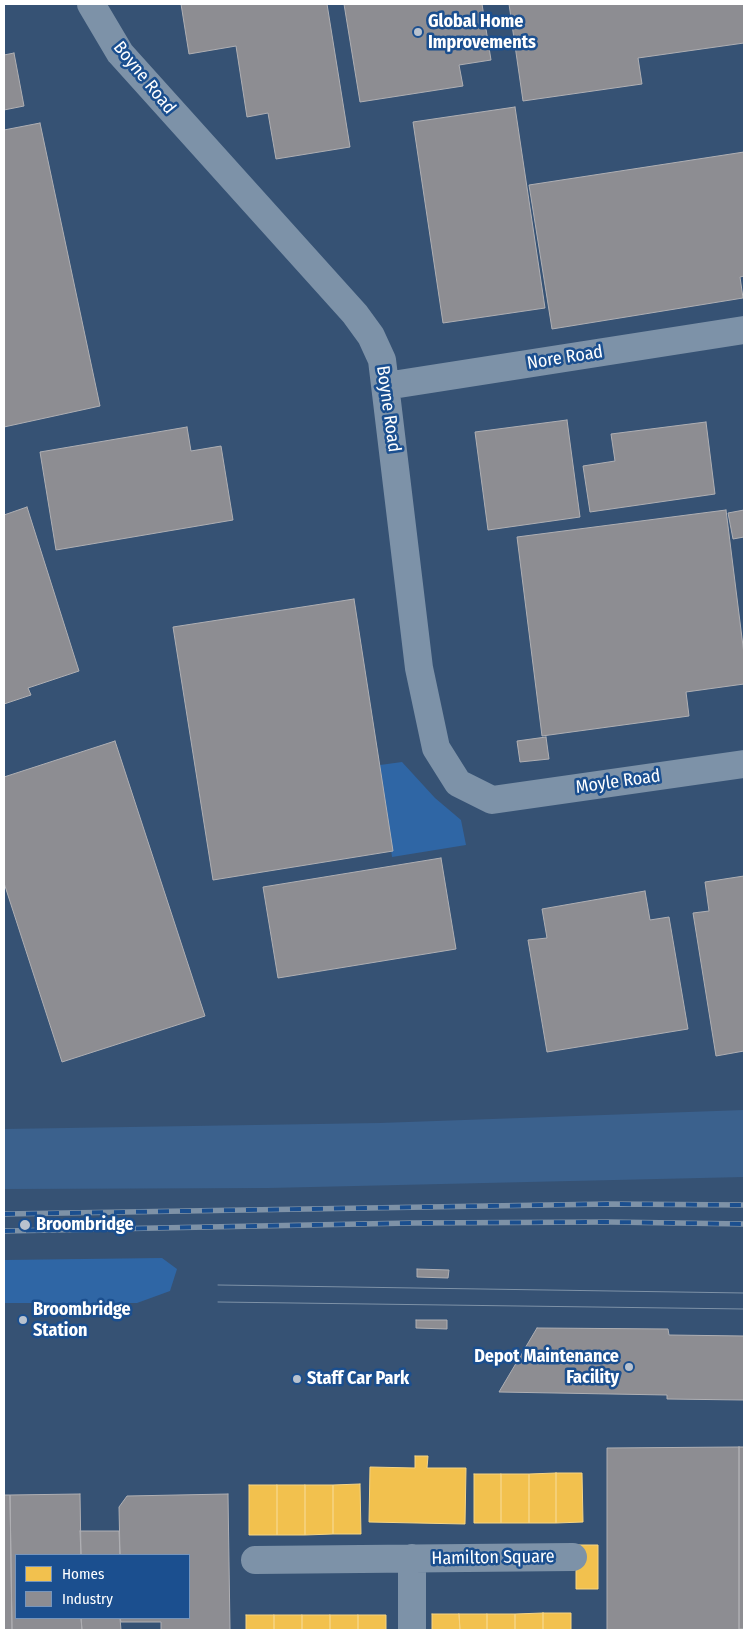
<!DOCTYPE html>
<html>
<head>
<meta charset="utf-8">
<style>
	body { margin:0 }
	#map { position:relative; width:748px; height:1634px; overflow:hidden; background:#365274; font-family:"Fira Sans Condensed",sans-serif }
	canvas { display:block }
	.frame { position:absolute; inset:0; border:5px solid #fff; pointer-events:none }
	.legend { position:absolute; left:15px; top:1554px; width:175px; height:65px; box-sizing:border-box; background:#1b4f8f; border:1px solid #7695bc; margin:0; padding:6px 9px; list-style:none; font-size:15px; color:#fff }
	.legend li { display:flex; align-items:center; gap:10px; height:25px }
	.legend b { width:25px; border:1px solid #7695bc }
</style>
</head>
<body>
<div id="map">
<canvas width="748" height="1634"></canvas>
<div class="frame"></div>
<ul class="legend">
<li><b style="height:14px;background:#f2c14e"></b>Homes</li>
<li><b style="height:14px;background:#8d8d92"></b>Industry</li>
</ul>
</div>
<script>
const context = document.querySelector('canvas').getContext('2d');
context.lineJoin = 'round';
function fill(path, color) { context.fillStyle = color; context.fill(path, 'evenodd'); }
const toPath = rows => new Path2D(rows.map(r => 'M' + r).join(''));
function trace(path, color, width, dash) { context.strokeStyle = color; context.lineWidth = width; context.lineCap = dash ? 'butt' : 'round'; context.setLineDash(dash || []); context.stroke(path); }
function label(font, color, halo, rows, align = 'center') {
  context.font = font + ' "Fira Sans Condensed",sans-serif'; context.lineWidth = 5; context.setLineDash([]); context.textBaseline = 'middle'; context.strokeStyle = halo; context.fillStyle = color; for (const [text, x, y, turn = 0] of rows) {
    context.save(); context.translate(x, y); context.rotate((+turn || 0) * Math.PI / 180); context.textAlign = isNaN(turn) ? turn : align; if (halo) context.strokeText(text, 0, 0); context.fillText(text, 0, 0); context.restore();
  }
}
fill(toPath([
	[402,762,435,798,461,820,466,845,392,857,380,765],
	[162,1258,177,1269,170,1291,137,1303,4,1303,4,1260]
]), '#2f66a5');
fill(toPath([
	[744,1110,744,1177,269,1188,4,1189,4,1129,380,1123]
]), '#3b618d');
const homes = toPath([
	[415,1456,428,1456,427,1468,466,1468,465,1524,369,1522,370,1467,415,1468,415,1456],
	[556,1473,556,1523,529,1523,529,1474,556,1473],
	[556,1473,582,1473,583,1522,556,1523,556,1473],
	[474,1474,501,1474,501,1523,474,1523,474,1474],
	[501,1474,529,1474,529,1523,501,1523,501,1474],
	[360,1484,361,1534,333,1534,333,1485,360,1484],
	[249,1485,277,1485,277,1535,249,1535,249,1485],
	[277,1485,305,1485,305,1535,277,1535,277,1485],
	[305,1485,333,1485,333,1534,305,1535,305,1485],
	[576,1545,598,1545,598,1589,576,1589,576,1545],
	[543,1613,543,1630,515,1630,515,1614,543,1613],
	[543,1613,571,1613,571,1630,543,1630,543,1613],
	[432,1614,459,1614,460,1630,432,1630,432,1614],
	[459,1614,487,1614,487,1630,460,1630,459,1614],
	[487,1614,515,1614,515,1630,487,1630,487,1614],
	[246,1615,274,1615,274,1630,246,1630,246,1615],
	[274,1615,302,1615,302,1630,274,1630,274,1615],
	[302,1615,330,1615,330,1630,302,1630,302,1615],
	[330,1615,358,1615,358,1630,330,1630,330,1615],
	[358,1615,386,1615,386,1630,358,1630,358,1615]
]);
fill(homes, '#f2c14e');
trace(homes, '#f6d483', 1);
const industry = toPath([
	[181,4,327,4,350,147,276,159,268,113,247,117,236,46,189,54,181,4],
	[344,4,482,4,491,60,459,65,463,86,360,102,344,4],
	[509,4,744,4,744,43,638,58,642,84,523,101,509,4],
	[14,53,24,106,4,110,4,55,14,53],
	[515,107,545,308,443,323,413,122,515,107],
	[40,123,100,406,4,427,4,130,40,123],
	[744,152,744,276,740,277,743,298,552,329,529,185,744,152],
	[567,420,580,517,488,530,475,432,567,420],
	[706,422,715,494,590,512,583,466,615,461,611,434,706,422],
	[187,427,191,451,221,446,233,520,56,550,40,452,187,427],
	[27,507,79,671,28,688,31,695,4,704,4,515,27,507],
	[726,510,744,654,744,684,686,692,689,716,542,736,517,537,726,510],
	[744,510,744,537,733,539,728,513,744,510],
	[354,599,393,851,213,880,173,627,354,599],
	[546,737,549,759,520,762,517,741,546,737],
	[115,741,205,1016,62,1062,4,883,4,777,115,741],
	[441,858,456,949,278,978,263,887,441,858],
	[744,876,744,1051,716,1056,693,913,709,911,705,882,744,876],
	[645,891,650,920,669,917,688,1029,547,1052,528,940,547,938,542,909,645,891],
	[417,1269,449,1270,448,1278,417,1277,417,1269],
	[416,1320,447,1320,447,1329,416,1328,416,1320],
	[537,1328,668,1329,669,1335,744,1336,744,1400,667,1399,667,1395,499,1392,537,1328],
	[739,1447,744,1447,744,1629,739,1629,739,1447],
	[739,1447,739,1630,607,1630,607,1448,739,1447],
	[80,1494,81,1555,16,1555,16,1618,81,1618,82,1630,12,1630,10,1495,80,1494],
	[228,1494,230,1630,161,1630,161,1622,121,1622,120,1618,189,1618,189,1555,120,1555,119,1507,127,1496,228,1494],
	[4,1495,10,1495,12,1630,4,1630,4,1495],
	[80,1531,119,1531,120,1555,81,1555,80,1531],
	[81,1618,120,1618,121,1630,82,1630,81,1618]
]);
fill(industry, '#8d8d92');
trace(industry, '#afafb3', 1);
trace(toPath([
	[91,4,120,53,355,314,371,336,382,360,419,668,436,748,458,783,492,800,744,764],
	[386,386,744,330],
	[255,1560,573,1557],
	[412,1630,412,1558]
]), '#7d92a8', 28);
trace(toPath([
	[218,1285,744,1293],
	[218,1302,744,1309]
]), '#7e92a7', 1);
const rail = toPath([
	[4,1214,609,1204,744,1205],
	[4,1231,412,1223,610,1222,744,1224]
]);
trace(rail, '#7e92a7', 5.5);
trace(rail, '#1b4f8f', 4, [11]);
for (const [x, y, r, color] of [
	[418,32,5,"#b9c2ce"],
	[25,1225,6,"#b9c2ce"],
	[23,1320,5,"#b9c2ce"],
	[629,1367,5,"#b9c2ce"],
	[297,1379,5,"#b9c2ce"]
]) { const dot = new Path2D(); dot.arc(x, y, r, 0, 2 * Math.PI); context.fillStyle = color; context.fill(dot); trace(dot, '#1b4f8f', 2); }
label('bold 18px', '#fff', '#1b4f8f', [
	["Global Home",428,22],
	["Improvements",428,43],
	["Broombridge",36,1225],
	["Broombridge",33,1310],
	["Station",33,1331],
	["Depot Maintenance",619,1357,"right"],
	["Facility",619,1378,"right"],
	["Staff Car Park",307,1379]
], 'left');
label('18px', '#fff', '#1b4f8f', [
	["Boyne Road",144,78,51],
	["Nore Road",565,358,-9],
	["Boyne Road",388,409,82],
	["Moyle Road",618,782,-8],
	["Hamilton Square",493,1558,-1]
]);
</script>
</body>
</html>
